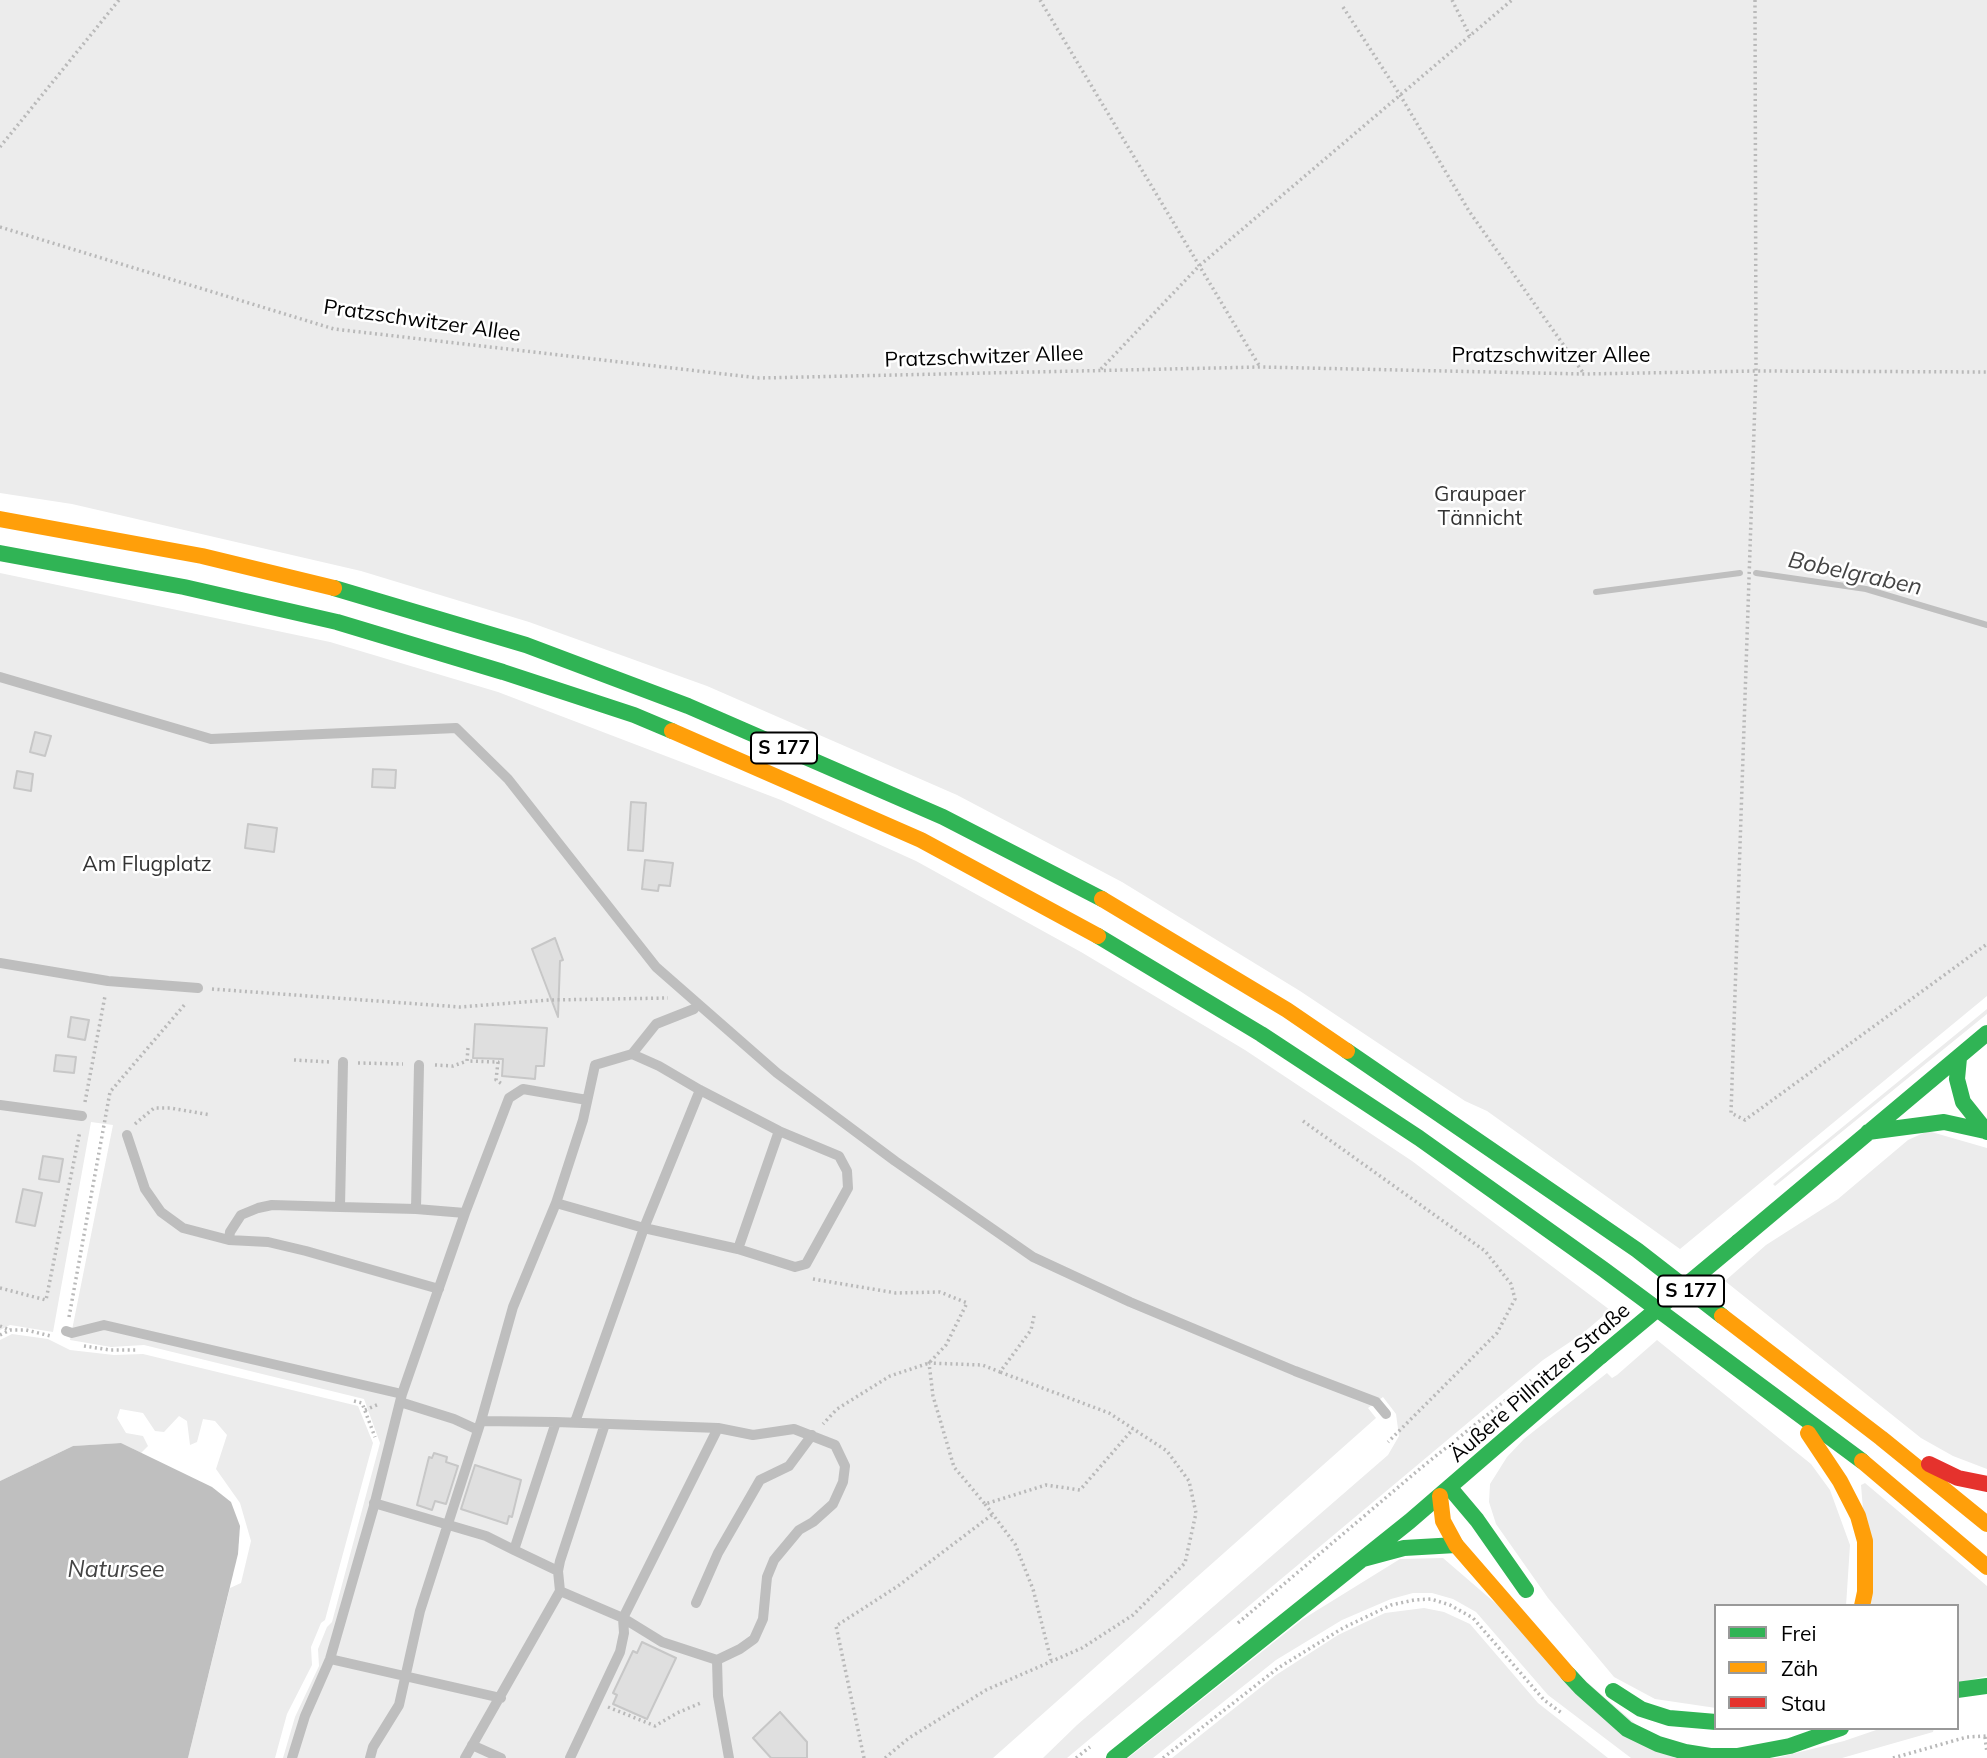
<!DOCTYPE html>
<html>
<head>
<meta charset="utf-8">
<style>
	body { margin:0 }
	#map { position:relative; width:1987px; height:1758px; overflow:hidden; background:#fff; font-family:Mulish,sans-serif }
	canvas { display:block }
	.legend { position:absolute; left:1714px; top:1604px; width:245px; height:126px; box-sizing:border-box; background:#fff; border:2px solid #999; margin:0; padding:9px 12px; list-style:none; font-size:21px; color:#000 }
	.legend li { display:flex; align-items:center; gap:14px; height:35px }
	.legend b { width:35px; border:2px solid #999 }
</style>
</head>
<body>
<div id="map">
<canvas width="1987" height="1758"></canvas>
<ul class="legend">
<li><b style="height:9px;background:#30b455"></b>Frei</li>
<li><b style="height:9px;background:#ff9f0a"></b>Zäh</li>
<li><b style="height:9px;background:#e5322d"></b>Stau</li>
</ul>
</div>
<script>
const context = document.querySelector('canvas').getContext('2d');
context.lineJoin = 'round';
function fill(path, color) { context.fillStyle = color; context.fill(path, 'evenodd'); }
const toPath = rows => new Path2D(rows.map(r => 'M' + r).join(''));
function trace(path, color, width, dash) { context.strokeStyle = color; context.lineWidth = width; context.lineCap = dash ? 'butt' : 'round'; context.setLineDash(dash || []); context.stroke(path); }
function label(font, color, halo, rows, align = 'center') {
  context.font = font + ' Mulish,sans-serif'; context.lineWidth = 5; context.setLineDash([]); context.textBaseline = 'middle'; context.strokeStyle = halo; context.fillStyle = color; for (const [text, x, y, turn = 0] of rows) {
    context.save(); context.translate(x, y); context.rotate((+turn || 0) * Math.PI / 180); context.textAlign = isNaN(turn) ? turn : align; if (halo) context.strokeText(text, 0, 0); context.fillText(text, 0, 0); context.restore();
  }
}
fill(toPath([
	[0,0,1987,0,1987,996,1680,1249,1487,1111,1465,1101,1300,991,1122,882,957,795,707,686,529,622,361,571,72,504,0,493],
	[0,573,330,642,498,692,781,800,916,861,1081,952,1245,1050,1412,1161,1610,1310,1582,1334,1543,1360,1067,1758,1043,1758,1077,1725,1388,1455,1399,1436,1396,1414,1383,1397,1368,1408,1376,1418,993,1758,283,1758,295,1717,319,1666,318,1649,327,1627,332,1622,380,1443,364,1399,144,1345,111,1347,70,1340,113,1125,91,1122,53,1332,10,1325,0,1330],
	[1987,1009,1987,1014,1775,1186,1773,1184],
	[1928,1131,1987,1148,1987,1469,1953,1456,1921,1438,1725,1281,1766,1245,1838,1199,1908,1140],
	[12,1334,48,1339,70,1350,114,1355,143,1354,358,1406,373,1443,325,1620,321,1623,311,1647,312,1665,287,1714,275,1758,188,1758,230,1588,241,1583,251,1541,240,1503,216,1469,227,1435,215,1421,203,1419,197,1442,190,1445,187,1421,179,1416,164,1432,155,1431,143,1413,120,1409,117,1418,126,1433,143,1436,148,1446,141,1453,121,1443,73,1446,0,1481,0,1340],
	[1657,1340,1811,1464,1830,1490,1850,1545,1846,1606,1716,1606,1716,1708,1655,1699,1614,1677,1548,1598,1496,1524,1489,1502,1490,1484,1507,1457,1524,1439,1607,1373,1612,1378,1617,1375],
	[1865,1483,1987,1586,1987,1676,1957,1683,1957,1606,1871,1606,1861,1485],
	[1443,1558,1675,1758,1631,1758,1548,1695,1476,1612,1453,1599,1432,1593,1413,1593,1391,1599,1342,1620,1276,1660,1153,1758,1128,1758,1303,1619,1400,1559],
	[1424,1608,1444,1612,1470,1624,1538,1703,1608,1758,1172,1758,1276,1675,1338,1635,1385,1613],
	[1882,1728,1934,1728,1933,1732,1842,1758,1776,1758,1844,1741]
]), '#ececec');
fill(toPath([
	[121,1443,212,1487,231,1502,240,1526,238,1554,188,1758,0,1758,0,1481,73,1446]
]), '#bfbfbf');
trace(toPath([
	[1756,573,1866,589,1987,625],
	[1596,592,1740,573]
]), '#bfbfbf', 6);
const building = toPath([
	[35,732,51,736,45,756,30,752,35,732],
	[373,769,396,770,395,788,372,787,373,769],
	[17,771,33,774,31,791,14,788,17,771],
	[631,802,646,803,643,851,628,850,631,802],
	[248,824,277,828,274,852,245,848,248,824],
	[645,860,673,863,670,886,659,885,658,891,642,889,645,860],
	[555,938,563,960,560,961,558,1017,532,949,555,938],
	[71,1017,89,1020,85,1040,68,1037,71,1017],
	[475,1024,547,1028,544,1066,536,1066,535,1079,502,1076,503,1059,473,1058,475,1024],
	[56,1055,76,1057,74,1073,54,1071,56,1055],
	[43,1156,63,1159,59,1182,39,1179,43,1156],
	[23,1189,42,1193,35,1226,16,1222,23,1189],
	[434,1453,447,1457,446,1462,458,1466,446,1504,435,1501,432,1510,417,1505,429,1457,432,1458,434,1453],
	[475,1465,521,1480,512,1517,509,1516,507,1524,461,1509,475,1465],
	[642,1642,676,1658,647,1719,613,1704,617,1695,613,1693,633,1651,637,1653,642,1642],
	[780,1712,807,1742,807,1758,771,1758,753,1738,780,1712]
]);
fill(building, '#dfdfdf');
trace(building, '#c7c7c7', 2);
trace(toPath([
	[1040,0,1260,367],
	[1452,0,1470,36],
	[1755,0,1756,371,1731,1113,1745,1120,1987,944],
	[1343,7,1400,95,1469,211,1584,374],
	[0,147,119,0],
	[0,227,334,329,759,378,1260,367,1584,374,1756,371,1987,372],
	[1101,369,1199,266,1512,0],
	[212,989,460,1007,549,1000,668,998],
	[468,1048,467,1061,498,1062,496,1080,502,1084],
	[294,1060,330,1062],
	[358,1063,403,1064],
	[435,1065,453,1066,467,1061],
	[85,1102,105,996],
	[1303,1121,1485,1251,1511,1284,1515,1299,1497,1333,1388,1442],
	[135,1124,154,1108,170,1108,211,1115],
	[813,1279,896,1293,940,1292,967,1303,946,1345,929,1363,890,1376,837,1409,823,1424],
	[0,1288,46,1300,80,1131],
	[1034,1316,1031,1330,1000,1372,982,1365,929,1363,933,1396,954,1467,985,1504,1046,1485,1080,1490,1133,1429],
	[69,1317,110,1092,186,1003],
	[0,1326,10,1330],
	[0,1335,10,1330,26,1330,51,1336],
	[84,1346,110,1350,136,1350],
	[354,1401,362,1403,375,1437],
	[365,1410,379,1404],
	[985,1504,1015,1544,1033,1589,1051,1660],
	[1238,1623,1422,1467,1531,1380],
	[608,1707,655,1726,677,1713,703,1702],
	[1985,1737,1987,1753],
	[864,1758,836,1626,898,1586,993,1514],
	[885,1758,909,1738,986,1690,1082,1648,1133,1615,1185,1563,1196,1513,1189,1481,1167,1451,1109,1413,1000,1372],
	[1076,1758,1090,1747],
	[1163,1758,1278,1668,1343,1628,1391,1605,1414,1600,1431,1599,1450,1605,1473,1618,1544,1700,1563,1714],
	[1893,1758,1967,1737,1987,1736]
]), '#b9b9b9', 3.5, [2, 3.5]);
trace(toPath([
	[0,677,211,739,456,728,508,779,656,967,777,1073,895,1161,1033,1257,1130,1302,1295,1371,1376,1402,1386,1414],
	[0,963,108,981,198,988],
	[632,1054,659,1066,700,1090,779,1131,839,1156,847,1171,848,1188,806,1264,795,1267,738,1249,644,1228,700,1090],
	[343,1062,340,1207,416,1209,465,1213],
	[0,1105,82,1116],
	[127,1135,145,1189,161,1212,183,1228,229,1240,268,1242,306,1251,439,1289],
	[556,1203,583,1120,595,1065,632,1054,656,1024,694,1009],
	[416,1209,419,1065],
	[229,1240,230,1232,241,1215,258,1208,272,1205,340,1207],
	[738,1249,779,1131],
	[66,1331,72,1333,104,1325,402,1394],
	[400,1402,454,1419,478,1430],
	[481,1421,513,1307,556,1203,644,1228,575,1422],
	[374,1503,486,1536,514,1550],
	[558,1571,514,1550,556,1422,718,1428,623,1618,624,1633,620,1652,570,1758],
	[560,1591,623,1618,662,1642,717,1660,740,1649,754,1639,763,1619,767,1577,774,1560,799,1530,813,1522,833,1504,843,1482,845,1466,835,1445,794,1429,753,1435,718,1428],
	[696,1603,718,1553,760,1480,789,1466,812,1435],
	[330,1659,501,1698],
	[717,1660,718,1696,729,1758],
	[472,1745,501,1758],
	[292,1758,305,1716,330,1659,374,1506,402,1394,465,1213,509,1098,523,1089,587,1100],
	[370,1758,373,1747,399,1705,420,1611,481,1421,556,1422],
	[465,1758,560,1591,558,1571,560,1561,605,1424]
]), '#bebebe', 10);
trace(toPath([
	[0,553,184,587,337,622,503,672,634,715,672,731],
	[334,588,526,645,688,706,943,817,1102,899],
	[1098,936,1261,1034,1419,1138,1603,1269,1862,1461],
	[1347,1051,1637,1250,1722,1316],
	[1959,1058,1957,1079,1963,1102,1987,1132],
	[1868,1132,1944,1122,1985,1131],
	[1738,1242,1987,1033],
	[1450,1488,1477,1520,1526,1590],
	[1363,1559,1404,1548,1456,1545],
	[1568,1674,1581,1688,1627,1729,1658,1744,1685,1752,1710,1756,1737,1756,1790,1746,1841,1728],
	[1957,1690,1987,1686],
	[1613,1691,1641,1709,1669,1718,1716,1722],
	[1114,1758,1410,1521,1601,1356]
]), '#30b455', 16);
trace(toPath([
	[0,519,202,556,334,588],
	[672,731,921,840,1098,936],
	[1102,899,1287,1010,1347,1051],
	[1722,1316,1881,1438,1987,1524],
	[1808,1433,1840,1481,1858,1516,1865,1541,1865,1592,1862,1606],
	[1862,1461,1987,1567],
	[1440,1496,1443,1521,1456,1545,1568,1674]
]), '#ff9f0a', 16);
trace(toPath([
	[1929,1464,1958,1478,1987,1484]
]), '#e5322d', 16);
trace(toPath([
	[1601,1356,1738,1242]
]), '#30b455', 16);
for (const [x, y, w] of [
	[784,748,66],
	[1691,1291,66]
]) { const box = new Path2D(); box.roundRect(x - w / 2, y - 15.5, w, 31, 5); context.fillStyle = '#fff'; context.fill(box); trace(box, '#000', 2); }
label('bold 19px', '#000', null, [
	["S 177",784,748],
	["S 177",1691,1291]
]);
label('21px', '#000', '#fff', [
	["Pratzschwitzer Allee",422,321,8],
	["Pratzschwitzer Allee",1551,356],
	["Pratzschwitzer Allee",984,357,-2],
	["Äußere Pillnitzer Straße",1540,1383,-41]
]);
label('21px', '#333', '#fff', [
	["Graupaer",1480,495],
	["Tännicht",1480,519],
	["Am Flugplatz",147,865]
]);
label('italic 23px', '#444', '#fff', [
	["Bobelgraben",1855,574,12],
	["Natursee",116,1570]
]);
</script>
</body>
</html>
